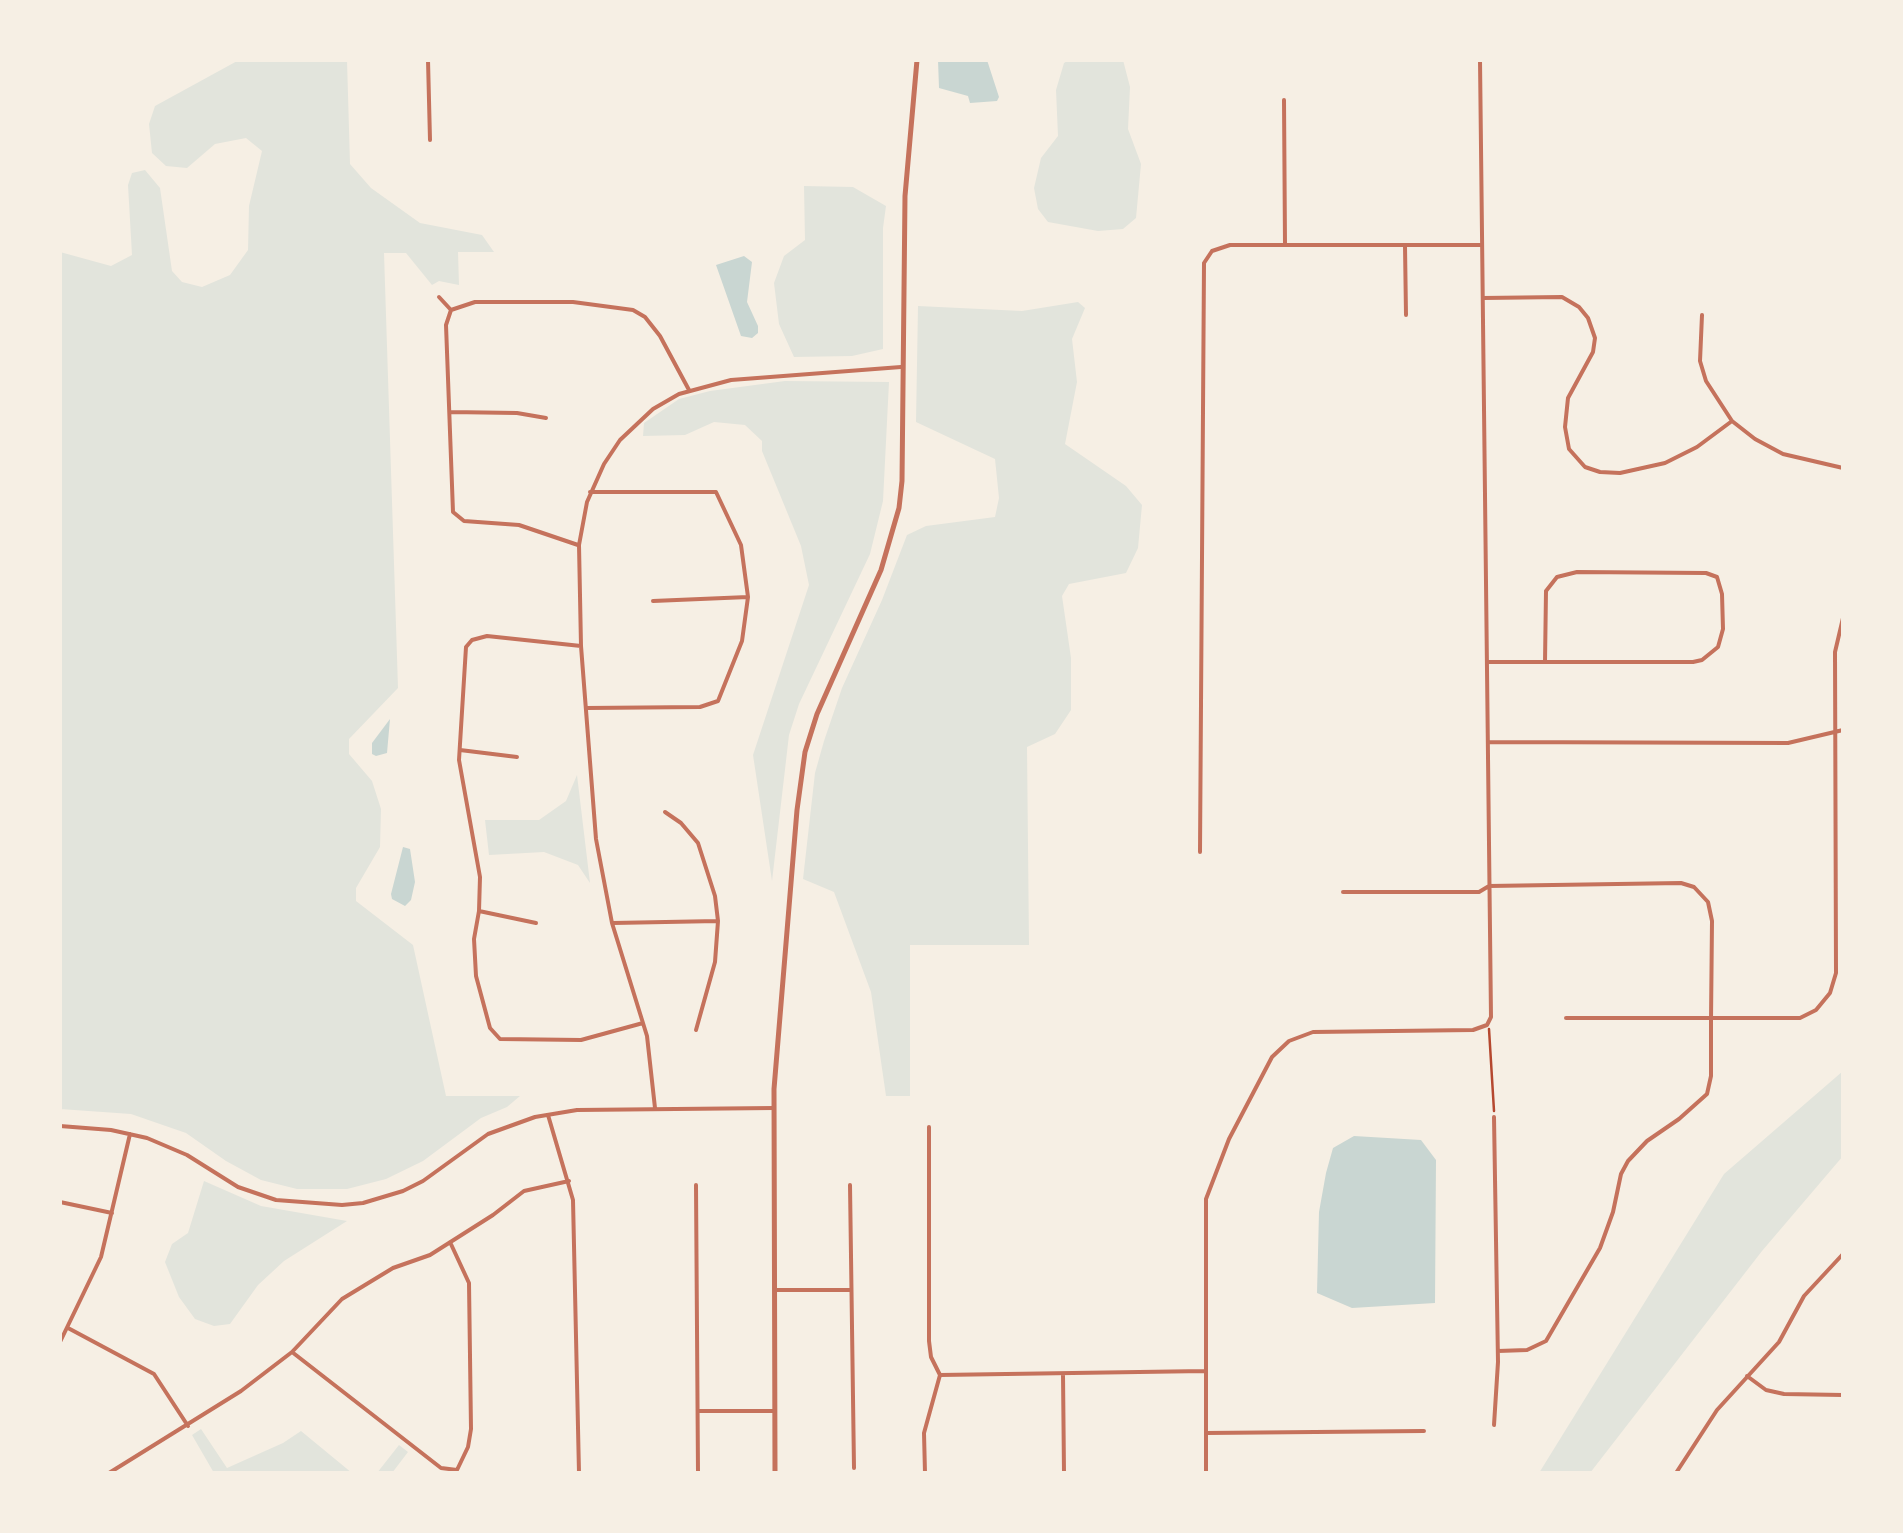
<!DOCTYPE html>
<html>
<head>
<meta charset="utf-8">
<style>
	body { margin:0 }
	#map { position:relative; width:1903px; height:1533px; overflow:hidden; background:#f6efe4; font-family:Figtree,sans-serif }
	canvas { display:block }
	.frame { position:absolute; inset:0; border:62px solid #f6efe4; pointer-events:none }
</style>
</head>
<body>
<div id="map">
<canvas width="1903" height="1533"></canvas>
<div class="frame"></div>
</div>
<script>
const context = document.querySelector('canvas').getContext('2d');
context.lineJoin = 'round';
function fill(path, color) { context.fillStyle = color; context.fill(path, 'evenodd'); }
const toPath = rows => new Path2D(rows.map(r => 'M' + r).join(''));
function trace(path, color, width, dash) { context.strokeStyle = color; context.lineWidth = width; context.lineCap = dash ? 'butt' : 'round'; context.setLineDash(dash || []); context.stroke(path); }
fill(toPath([
	[239,60,347,60,350,164,371,188,420,223,482,235,494,252,458,252,459,285,439,281,432,285,406,253,384,253,398,688,349,739,349,754,372,781,381,809,380,847,356,888,356,901,413,945,446,1096,520,1096,507,1107,481,1118,423,1161,386,1179,347,1189,297,1189,261,1180,226,1161,186,1133,131,1114,60,1109,60,252,111,266,132,255,128,185,132,173,145,170,160,188,172,271,182,282,202,287,230,275,248,250,249,206,262,151,246,138,215,144,187,168,166,166,152,153,149,124,155,106],
	[1069,60,1123,60,1130,87,1128,129,1141,164,1136,218,1123,229,1098,231,1048,222,1038,209,1034,188,1041,158,1058,136,1056,90,1064,63],
	[804,186,853,187,886,206,883,228,883,349,852,356,794,357,779,324,774,283,784,256,805,240],
	[1078,302,1085,308,1072,339,1077,382,1065,444,1126,486,1142,505,1138,548,1126,573,1069,584,1062,596,1071,658,1071,710,1055,734,1027,747,1029,945,910,945,910,1096,886,1096,871,992,834,892,803,879,815,773,824,741,842,688,882,600,907,535,926,526,995,517,999,498,995,459,916,422,918,306,1022,311],
	[785,381,889,382,883,501,870,554,799,704,789,735,772,881,753,755,809,585,801,546,762,451,762,441,745,425,714,422,685,435,643,436,644,423,679,399,710,391],
	[577,775,590,883,578,865,544,852,489,855,485,820,539,820,566,801],
	[1843,1071,1843,1156,1762,1251,1590,1473,1539,1473,1724,1174],
	[204,1181,261,1206,347,1221,284,1261,258,1285,230,1324,214,1326,195,1319,179,1297,165,1262,172,1244,188,1233],
	[201,1429,227,1468,283,1443,301,1431,352,1473,214,1473,192,1435],
	[399,1445,408,1452,392,1473,377,1473]
]), '#e2e4dc');
fill(toPath([
	[938,60,987,60,999,97,997,101,970,103,968,96,939,88],
	[744,256,752,262,747,302,758,326,758,333,752,338,741,336,716,265],
	[390,719,387,753,376,756,372,754,372,743],
	[403,847,410,849,415,882,411,900,405,906,392,899,391,894],
	[1354,1136,1421,1140,1436,1160,1435,1303,1352,1308,1317,1293,1319,1212,1326,1173,1333,1148]
]), '#c9d6d2');
trace(toPath([
	[1489,1029,1494,1111]
]), '#b5482f', 2.5);
trace(toPath([
	[428,60,430,140],
	[1284,100,1285,245],
	[1405,246,1406,315],
	[439,297,451,310],
	[1483,298,1562,297,1579,307,1588,318,1595,338,1593,352,1568,398,1565,427,1569,449,1585,467,1600,472,1620,473,1665,463,1697,447,1732,421,1755,439,1783,454,1843,468],
	[451,310,446,325,453,512,464,521,519,525,578,545],
	[451,310,475,302,573,302,633,310,645,317,660,336,689,390],
	[1702,315,1700,361,1706,381,1732,421],
	[450,412,517,413,546,418],
	[653,601,748,597],
	[581,646,487,636,472,640,466,647,459,760,480,877,479,911,474,939,476,976,490,1028,500,1039,581,1040,643,1023],
	[1487,662,1693,662,1702,660,1718,647,1723,629,1722,594,1717,577,1706,573,1577,572,1557,577,1546,591,1545,662],
	[586,708,700,707,718,701,742,641,748,597,741,545,716,492,590,492],
	[1488,742,1788,743,1843,730],
	[460,750,517,757],
	[665,812,681,823,698,843,715,896,718,921,715,962,696,1030],
	[1200,852,1204,263,1212,251,1230,245,1481,245],
	[1343,892,1479,892,1489,886,1681,883,1694,887,1708,902,1712,921,1711,1020,1711,1076,1707,1094,1679,1119,1647,1141,1628,1161,1621,1174,1613,1212,1600,1248,1546,1341,1527,1350,1498,1351],
	[479,911,536,923],
	[613,923,718,921],
	[1566,1018,1800,1018,1816,1010,1830,993,1836,973,1835,652,1843,618],
	[655,1108,647,1036,612,923,596,839,581,646,579,545,587,502,604,464,620,440,653,409,679,394,731,380,901,367],
	[548,1115,573,1200,579,1473],
	[1494,1117,1498,1362,1494,1425],
	[60,1126,111,1130,147,1138,187,1155,238,1187,276,1200,342,1205,363,1203,403,1191,423,1181,488,1134,535,1117,577,1110,774,1108],
	[929,1127,929,1341,931,1357,940,1375],
	[696,1185,698,1473],
	[850,1185,854,1468],
	[60,1202,112,1213],
	[775,1290,850,1290],
	[68,1328,154,1374,188,1426],
	[60,1342,101,1257,130,1134],
	[292,1352,441,1468,457,1470,468,1447,471,1429,469,1283,450,1242],
	[1063,1374,1064,1473],
	[940,1375,1205,1371],
	[1747,1376,1766,1390,1784,1394,1843,1395],
	[699,1411,775,1411],
	[1206,1433,1424,1431],
	[109,1473,241,1391,292,1352,342,1299,393,1268,430,1255,493,1215,524,1191,569,1181],
	[925,1473,924,1433,940,1375],
	[1206,1473,1206,1199,1229,1139,1272,1057,1289,1041,1313,1032,1473,1030,1487,1025,1491,1017,1480,60],
	[1676,1473,1717,1410,1779,1342,1804,1296,1843,1254]
]), '#c5725c', 4);
trace(toPath([
	[775,1473,774,1089,797,810,805,752,817,714,881,570,899,508,902,481,905,196,917,60]
]), '#c5725c', 5);
</script>
</body>
</html>
